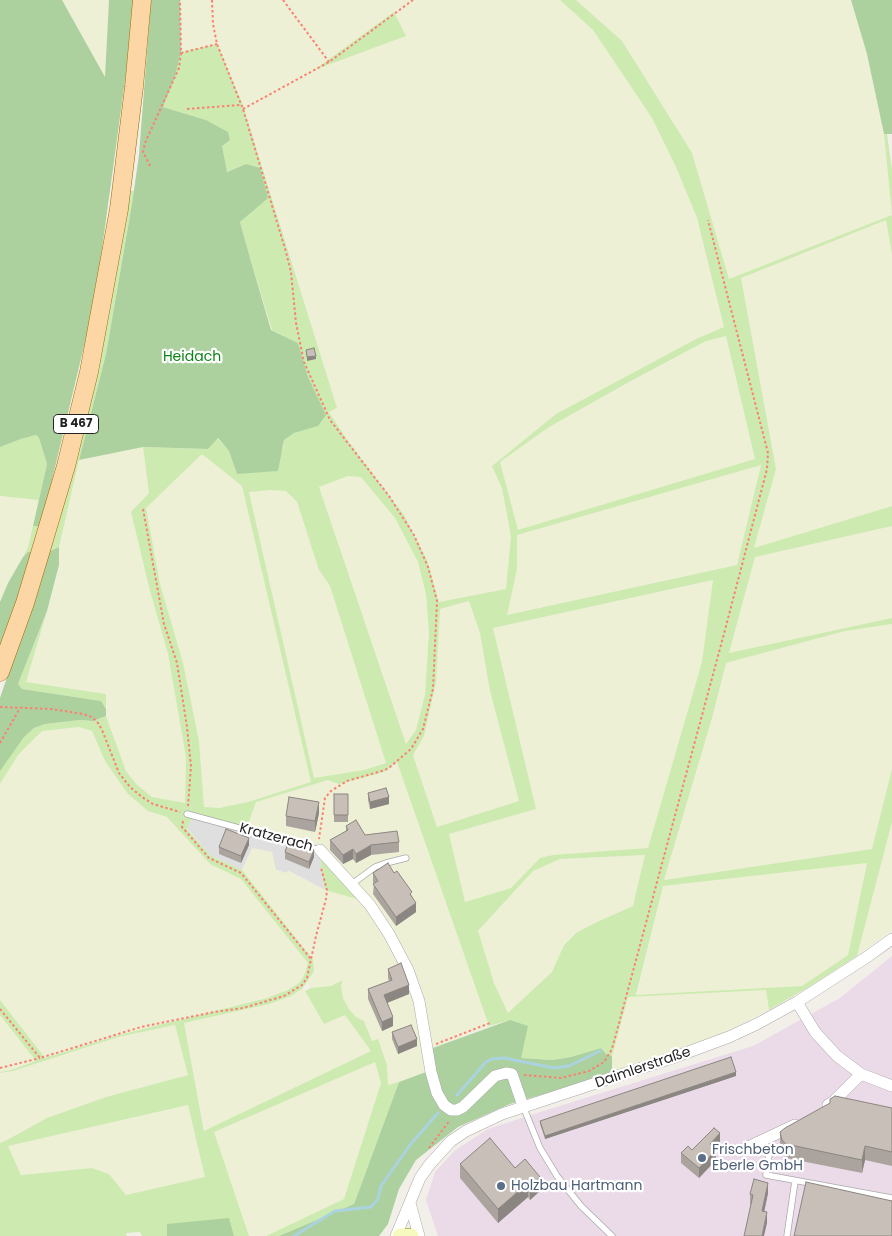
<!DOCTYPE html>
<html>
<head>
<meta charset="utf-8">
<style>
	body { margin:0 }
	canvas { display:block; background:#f2efe9 }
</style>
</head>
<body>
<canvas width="892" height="1236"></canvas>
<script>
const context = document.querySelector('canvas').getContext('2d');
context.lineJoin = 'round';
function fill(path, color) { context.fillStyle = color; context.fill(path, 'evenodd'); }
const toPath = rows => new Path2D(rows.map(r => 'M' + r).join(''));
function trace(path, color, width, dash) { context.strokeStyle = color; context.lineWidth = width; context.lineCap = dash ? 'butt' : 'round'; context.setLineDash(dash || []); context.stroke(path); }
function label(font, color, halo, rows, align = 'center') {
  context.font = font + ' Poppins,sans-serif'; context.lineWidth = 4.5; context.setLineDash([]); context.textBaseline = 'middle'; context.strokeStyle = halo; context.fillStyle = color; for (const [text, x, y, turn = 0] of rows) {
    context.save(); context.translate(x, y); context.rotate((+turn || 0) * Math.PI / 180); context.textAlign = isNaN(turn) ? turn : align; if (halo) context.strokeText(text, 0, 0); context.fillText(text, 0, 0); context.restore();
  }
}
fill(toPath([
	[193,815,246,830,320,855,322,875,325,890,289,871,286,873,276,870,252,849,242,870,211,856,187,828]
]), '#e0dfdf');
fill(toPath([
	[892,956,892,1236,438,1236,426,1200,435,1172,454,1151,488,1129,540,1112,753,1046,840,998]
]), '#ebdbe8');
fill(toPath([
	[62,0,109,0,105,78],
	[180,0,560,0,593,30,652,118,676,167,697,218,724,327,696,339,556,414,493,465,502,488,511,536,506,589,439,602,427,560,414,532,394,500,348,441,329,412,337,408,270,188,243,105,217,44,181,52],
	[576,0,851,0,867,54,884,134,892,215,729,280,692,153,622,41],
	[887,220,892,254,892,506,754,549,776,469,741,277],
	[726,336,755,459,518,531,500,462,549,427,706,341],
	[143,447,149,493,131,512,149,587,168,654,186,757,185,803,152,797,137,785,127,771,107,721,106,694,26,682,56,580,59,565,59,547,79,460],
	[202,454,242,486,311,782,248,802,219,808,204,807,199,741,183,663,160,584,146,507],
	[761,464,737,565,506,615,517,569,517,535],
	[348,476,361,477,395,518,418,562,426,594,429,632,425,695,416,730,406,744,319,487],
	[270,490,286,491,297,502,319,570,330,586,386,762,365,770,314,778,249,491],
	[0,496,39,500,28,547,8,583,0,602],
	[892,526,892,618,729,654,755,557],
	[714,580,702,662,648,849,553,855,540,858,511,888,465,902,449,834,536,809,493,628],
	[469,601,480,633,490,691,519,801,437,827,413,755,424,736,440,609],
	[892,624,892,769,872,849,664,880,712,718,726,663,845,631],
	[79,727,92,731,105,761,148,811,167,817,210,864,241,879,308,963,304,976,299,983,288,990,267,998,119,1035,45,1058,0,1000,0,784,18,755,42,731],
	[397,762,489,1026,430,1049,434,1069,388,1086,387,1065,378,1039,373,1041,364,1021,356,1017,349,1009,343,998,341,986,343,980,331,986,311,988,307,983,314,971,242,870,252,848,272,852,276,870,286,873,289,871,325,890,320,855,246,830,256,802,328,780,339,784,384,772],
	[892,822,892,930,857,956],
	[645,855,633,906,597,922,576,933,564,945,552,972,509,1014,494,983,478,932,533,871,560,859],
	[867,862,848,955,802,986,638,996,766,990,769,1010,702,1043,612,1074,612,1056,627,997,637,996,663,886],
	[303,988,324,1024,345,1015,371,1051,205,1131,184,1023,269,1004,291,996],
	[0,1015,36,1061,11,1070,0,1072],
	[175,1025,188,1075,106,1097,0,1143,0,1073,13,1071,118,1037],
	[375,1061,381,1083,344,1199,266,1236,249,1236,214,1132],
	[188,1105,205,1178,126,1195,109,1174,92,1168,21,1175,8,1146]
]), '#eef0d5');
fill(toPath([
	[560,0,576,0,622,41,692,153,729,279,892,215,884,134,887,134,892,169,892,254,886,220,741,278,776,469,754,548,892,506,892,526,755,557,729,653,892,618,892,624,845,631,726,663,712,718,664,880,872,849,892,769,892,822,857,956,807,988,769,1010,766,990,628,997,612,1056,606,1054,601,1048,571,1057,552,1060,521,1058,510,1020,489,1026,397,762,384,772,339,784,328,780,256,802,246,830,193,815,187,829,211,856,242,870,313,960,314,971,303,988,291,996,269,1004,184,1023,204,1131,371,1051,345,1015,324,1024,305,991,311,988,331,986,343,980,341,986,343,998,349,1009,356,1017,364,1021,372,1041,378,1039,387,1065,388,1085,399,1082,354,1204,279,1236,266,1236,344,1199,381,1083,375,1062,214,1132,249,1236,234,1236,167,1224,167,1236,142,1236,140,1232,126,1233,127,1236,0,1236,0,1143,7,1140,47,1118,106,1097,188,1075,175,1025,118,1037,13,1071,0,1073,0,1072,11,1070,36,1061,0,1015,0,1000,45,1058,119,1035,267,998,288,990,299,983,304,976,308,963,241,879,210,864,167,817,148,811,128,794,105,761,92,731,79,727,42,731,18,755,0,784,0,770,24,737,34,728,45,724,80,720,93,721,106,716,126,771,137,785,152,797,185,803,186,757,168,654,149,587,131,512,149,493,143,447,208,449,217,438,229,451,237,474,283,449,284,440,293,433,318,426,298,343,272,330,250,258,240,222,250,213,246,164,226,172,222,146,206,120,163,107,175,77,181,52,217,44,243,105,337,408,329,412,348,441,404,515,427,560,439,602,506,589,511,536,502,488,492,466,556,414,696,339,724,327,697,218,676,167,652,118,593,30],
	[726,336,755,459,518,530,500,462,549,427,633,380,706,341],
	[202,454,242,486,311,782,248,802,219,808,204,807,199,741,183,663,160,584,146,508],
	[761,465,737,565,507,615,517,569,517,535],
	[348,476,361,477,395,518,418,562,426,594,429,632,425,695,416,730,406,744,319,487],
	[270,490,286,491,297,502,319,570,330,586,386,763,364,770,314,778,249,492],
	[713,580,702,662,648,848,553,855,540,858,511,888,465,902,449,834,536,809,493,628],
	[469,601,480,633,490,691,519,801,437,827,413,755,424,736,436,682,440,609],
	[645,855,633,906,597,922,576,933,564,945,552,972,508,1013,494,983,478,931,533,871,560,859],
	[867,863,848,955,802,986,636,995,663,886],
	[188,1105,205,1177,126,1195,109,1174,92,1168,21,1175,8,1146],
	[394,12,406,36,314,70,328,60],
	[131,191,134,191,132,204,106,354,79,460,59,547,50,551,81,442,99,367],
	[36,435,39,438,47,464,39,500,0,496,0,447,21,439],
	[33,526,41,526,34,552,28,552,23,557,28,547],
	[47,611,26,682,106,694,106,709,101,701,22,689,18,684],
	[320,855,364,901,325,890,322,875]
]), '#cdebb0');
fill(toPath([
	[0,0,62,0,105,77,109,0,136,0,95,300,41,526,33,526,47,464,39,438,36,435,21,439,0,447],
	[151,0,180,0,181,52,175,77,163,107,206,120,228,132,230,140,222,146,227,172,246,164,260,168,268,198,240,222,250,258,271,330,298,343,308,377,326,415,318,426,294,433,284,440,278,471,237,474,229,451,218,438,208,449,143,447,79,460,106,354,132,204,139,155],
	[851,0,892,0,892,134,884,134,867,54],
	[59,547,59,565,47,611,18,684,22,689,101,701,106,709,106,716,93,721,80,720,45,724,34,728,24,737,0,771,0,698,50,551],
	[28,552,34,552,0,649,0,602,8,583,23,557],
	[510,1020,528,1026,521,1058,552,1060,571,1057,601,1048,606,1054,612,1056,612,1074,510,1104,458,1127,416,1160,399,1189,388,1224,379,1236,279,1236,354,1204,399,1082,434,1069,430,1049],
	[229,1218,234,1236,167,1236,167,1224]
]), '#add19e');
trace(toPath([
	[457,1095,486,1062,492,1059,504,1058,554,1068,569,1066,600,1051],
	[294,1236,335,1211,371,1207,378,1199,381,1186,410,1145,438,1113]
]), '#aad3df', 3);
const lane = toPath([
	[187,814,320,850],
	[352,884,375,867,386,863,406,858],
	[523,1106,540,1148,557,1176,581,1206,612,1236],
	[764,1139,769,1155,766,1175,892,1198],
	[787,1236,795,1181]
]);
const street = toPath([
	[320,850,370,905,389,934,408,970,419,1001,431,1072,437,1093,444,1105,451,1110,457,1110,463,1107,495,1076,506,1073,512,1074,523,1106],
	[797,1002,815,1032,837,1056,861,1074,892,1086],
	[828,1105,833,1102,861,1074],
	[744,1149,795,1125],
	[410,1203,419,1236],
	[396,1236,420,1178,430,1164,451,1141,466,1131,502,1114,675,1057,729,1037,757,1024,797,1002,867,957,892,939]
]);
const secondary = toPath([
	[400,1236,411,1236]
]);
const primary = toPath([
	[0,672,25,603,41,550,66,466,89,372,119,209,134,87,142,0]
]);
trace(lane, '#a9a9a9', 7);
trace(street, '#a9a9a9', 12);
trace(secondary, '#707d05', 16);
trace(primary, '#a06b00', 19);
trace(toPath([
	[212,0,213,24,217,44,243,109,286,252,291,272,296,323,304,362,330,420,389,496,414,535,428,567,437,601,433,689,423,729,411,749,390,767,385,770,347,781,331,791,325,798,319,839],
	[283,0,329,62],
	[181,53,217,44],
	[187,109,240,105],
	[243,109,329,62,413,0],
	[150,166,143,152,145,143,179,68,181,53,180,0],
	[143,509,164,624,177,663,187,727,191,766,188,806],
	[0,707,52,709,83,714,92,717,98,723,102,730,119,773,130,787,142,797,153,804,180,812],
	[0,743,20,708],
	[183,821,182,827,209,858,241,873,311,959],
	[0,1009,40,1058,141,1027,214,1012,243,1008,284,996,302,985,307,978,316,936,326,899,327,890,321,868],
	[436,1044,490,1023],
	[0,1068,40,1058],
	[524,1075,561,1078,589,1071,604,1062,612,1049,725,630,767,469,768,453,708,220],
	[429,1148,450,1120]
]), '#fa8072', 2, [2.5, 2.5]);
trace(lane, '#fff', 5.5);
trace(street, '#fff', 11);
trace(secondary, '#f7fabf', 15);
trace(primary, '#fcd6a4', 18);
fill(toPath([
	[368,793,389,804,370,809,368,800],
	[334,794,348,794,348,822,334,822],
	[319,813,315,832,286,826,286,816],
	[346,826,365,835,399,842,399,852,371,855,356,863,353,859,343,864,330,850,330,840,346,832],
	[249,845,241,863,219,854,219,847],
	[285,852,314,857,309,869,285,859],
	[373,873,394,873,412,896,416,912,396,926,373,894,374,884,373,882],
	[388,969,409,994,387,1003,393,1026,382,1031,368,999,368,989,389,981,388,978],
	[392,1032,417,1046,398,1054,392,1039],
	[736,1076,545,1139,540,1124,540,1121],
	[892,1108,892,1166,865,1160,862,1173,786,1158,782,1153,780,1146,780,1132],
	[720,1143,715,1149,716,1160,699,1178,681,1163,681,1153],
	[460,1164,515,1168,540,1191,530,1200,528,1197,498,1223,460,1178],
	[768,1193,764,1212,767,1223,750,1204,750,1194]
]), '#aba49e');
fill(toPath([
	[316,356,316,359,307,361,307,357],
	[389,797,389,804,370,809,370,802],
	[319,802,319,813,315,832,315,821],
	[249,838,249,845,241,863,241,856],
	[371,845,371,855,356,863,356,854],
	[353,849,353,859,343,864,343,855],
	[314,850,314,857,309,869,309,862],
	[416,903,416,912,396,926,396,917],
	[409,985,409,994,384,1004,384,995],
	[393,1017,393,1026,382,1031,382,1022],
	[417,1039,417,1046,398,1054,398,1047],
	[736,1072,736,1076,545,1139,545,1136],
	[720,1133,720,1143,710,1154,710,1144],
	[865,1146,865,1160,862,1173,862,1160],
	[716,1150,716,1160,699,1178,699,1168],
	[540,1177,540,1191,530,1200,530,1186],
	[528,1183,528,1197,498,1223,498,1209],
	[768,1183,768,1193,762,1222,762,1211],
	[767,1212,767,1223,764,1236,762,1236]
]), '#8b8681');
const building = toPath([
	[314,348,316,356,307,357,306,350,314,348],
	[386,788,389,797,370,802,368,793,386,788],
	[334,794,348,794,348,815,334,815,334,794],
	[289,797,319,802,315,821,286,816,289,797],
	[356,820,365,835,397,831,399,842,371,845,356,854,353,849,343,855,330,840,348,830,346,826,356,820],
	[226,829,249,838,241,856,219,847,226,829],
	[289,840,314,850,309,862,285,852,289,840],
	[388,863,394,873,397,871,412,892,410,894,416,903,396,917,373,884,378,881,373,873,388,863],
	[401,963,409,985,384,995,393,1017,382,1022,368,989,392,980,388,969,401,963],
	[411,1025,417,1039,398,1047,392,1032,411,1025],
	[731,1057,736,1072,545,1136,540,1121,731,1057],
	[835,1096,892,1108,892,1152,865,1146,862,1160,786,1144,782,1140,780,1132,785,1128,830,1103,830,1099,835,1096],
	[714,1128,720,1133,710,1144,716,1150,699,1168,681,1153,688,1146,692,1150,714,1128],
	[490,1138,515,1168,525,1159,540,1177,530,1186,528,1183,498,1209,460,1164,490,1138],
	[754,1179,768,1183,762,1211,767,1212,762,1236,744,1236,753,1195,750,1194,754,1179],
	[806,1182,892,1201,892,1236,794,1236,806,1182]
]);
fill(building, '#c7bfb8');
trace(building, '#8b8681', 1);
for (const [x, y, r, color] of [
	[702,1158,5,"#5c6f8a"],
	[501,1186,5,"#5c6f8a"]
]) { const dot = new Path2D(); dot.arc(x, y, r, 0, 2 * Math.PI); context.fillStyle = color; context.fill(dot); trace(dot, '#fff', 2); }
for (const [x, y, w] of [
	[76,424,45]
]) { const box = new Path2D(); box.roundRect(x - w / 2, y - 9.5, w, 19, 4); context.fillStyle = '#fff'; context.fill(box); trace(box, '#222', 1); }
label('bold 12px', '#222', null, [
	["B 467",76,424]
]);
label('14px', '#0c8416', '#fff', [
	["Heidach",192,357]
]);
label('14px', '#222', '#fff', [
	["Kratzerach",276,838,15],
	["Daimlerstraße",643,1068,-19]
]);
label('14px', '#4e5e75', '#fff', [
	["Frischbeton",712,1150],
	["Eberle GmbH",712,1166],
	["Holzbau Hartmann",511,1186]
], 'left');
</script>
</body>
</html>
